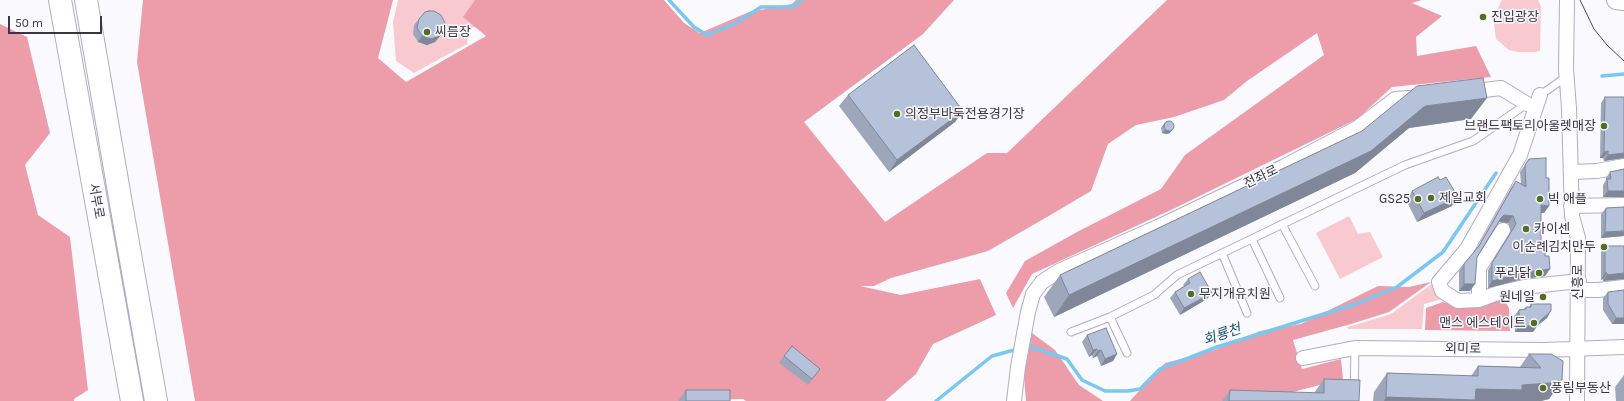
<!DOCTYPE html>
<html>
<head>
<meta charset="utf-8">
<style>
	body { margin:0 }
	#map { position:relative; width:1624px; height:401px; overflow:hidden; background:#faf9fe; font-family:Karla,sans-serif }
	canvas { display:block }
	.scale { position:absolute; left:8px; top:16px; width:94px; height:18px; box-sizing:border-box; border:2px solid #393640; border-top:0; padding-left:5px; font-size:12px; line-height:14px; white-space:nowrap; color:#393640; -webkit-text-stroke:3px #faf9fe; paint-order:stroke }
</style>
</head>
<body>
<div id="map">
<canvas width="1624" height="401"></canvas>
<div class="scale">50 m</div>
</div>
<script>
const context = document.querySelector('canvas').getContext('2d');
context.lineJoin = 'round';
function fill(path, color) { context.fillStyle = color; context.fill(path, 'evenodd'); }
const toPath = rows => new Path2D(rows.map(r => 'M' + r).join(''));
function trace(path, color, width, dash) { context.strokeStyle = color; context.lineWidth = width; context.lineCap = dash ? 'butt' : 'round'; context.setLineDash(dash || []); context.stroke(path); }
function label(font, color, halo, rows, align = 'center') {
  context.font = font + ' Karla,"Noto Sans KR",sans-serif'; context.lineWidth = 3; context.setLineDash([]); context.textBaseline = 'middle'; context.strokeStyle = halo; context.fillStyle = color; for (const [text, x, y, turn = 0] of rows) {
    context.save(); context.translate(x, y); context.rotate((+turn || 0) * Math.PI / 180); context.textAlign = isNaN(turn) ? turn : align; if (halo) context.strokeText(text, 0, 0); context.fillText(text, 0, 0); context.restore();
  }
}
fill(toPath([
	[398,0,587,0,575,13,469,28,467,44,414,73,396,61,393,22],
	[1502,0,1538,0,1541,6,1540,51,1535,52,1518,52,1509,50,1496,39,1494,23,1496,12],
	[1349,216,1358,234,1370,232,1383,257,1340,279,1316,233],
	[1436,281,1443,299,1424,304,1422,329,1348,329,1348,327,1391,314]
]), '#f9c9d0');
fill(toPath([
	[143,0,393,0,378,58,406,82,486,36,463,17,475,0,664,0,684,23,700,33,749,12,792,4,796,0,954,0,923,34,804,122,885,222,987,153,1007,153,1167,0,1422,0,1412,3,1442,16,1416,37,1417,56,1476,46,1491,77,1392,87,1357,119,1173,209,1032,274,1013,308,1006,293,1025,261,1077,232,1161,189,1185,155,1324,55,1317,33,1247,81,1224,100,1174,117,1136,125,1108,144,1091,191,1047,217,988,251,891,278,874,286,860,286,901,295,980,279,996,315,933,344,916,374,885,401,746,401,743,399,681,401,195,401,137,62],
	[0,24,27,37,50,133,25,165,38,215,70,237,88,390,74,399,74,401,0,401],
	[1431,282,1389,312,1351,324,1293,340,1302,369,1341,359,1343,379,1258,401,1130,401,1165,363,1215,350,1260,331,1301,324,1378,286,1409,287],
	[1496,299,1505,301,1509,308,1510,331,1425,330,1426,308,1443,302,1456,306],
	[1032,333,1055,350,1079,385,1103,401,1026,401,1024,376]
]), '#ed9ca9');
trace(toPath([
	[669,0,694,27,707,35,734,24,761,7,793,7,802,0],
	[1602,76,1624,74],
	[1026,346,1028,346,1067,359,1082,380,1105,391,1128,391,1140,389,1160,369,1217,347,1356,304,1397,287,1443,252,1496,173],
	[936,401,992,356,1018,349]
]), '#78c8f0', 3.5);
const service = toPath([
	[1539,96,1566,77],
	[1282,224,1315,286],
	[1252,239,1280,298],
	[1222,253,1247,313],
	[1110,317,1127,353],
	[1071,332,1110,317,1154,295,1177,275,1405,165,1473,141,1528,103],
	[1354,401,1355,348]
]);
const minor = toPath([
	[1567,0,1566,69,1569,108,1572,216,1578,238,1577,401],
	[1467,92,1501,88,1527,104],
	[1540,95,1520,155,1467,249,1439,282,1442,291,1458,301,1479,300,1498,293,1524,287,1579,281],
	[1571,172,1597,171,1624,166],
	[1571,206,1624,205],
	[1579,290,1598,290,1624,287],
	[1479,300,1479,268,1503,230],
	[1303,358,1355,348,1544,350,1624,347],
	[1014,401,1018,367,1028,312,1033,294,1042,282,1059,271,1160,226,1283,167,1357,128,1395,99,1420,97]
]);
const tertiary = toPath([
	[1616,0,1624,1]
]);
const trunk = toPath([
	[60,0,132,401],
	[86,0,123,215,156,401]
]);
trace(service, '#b3abc5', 9);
trace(minor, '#b3abc5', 16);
trace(tertiary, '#b3abc5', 20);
trace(trunk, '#b3abc5', 24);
trace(service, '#fff', 7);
trace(minor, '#fff', 14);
trace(tertiary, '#fff', 18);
trace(trunk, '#fff', 22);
trace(toPath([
	[1580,0,1594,29,1607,45,1624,61]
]), '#4e4b55', 1);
fill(toPath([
	[419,19,440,36,435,42,427,45,418,42,413,34,414,25],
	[848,95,963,111,955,122,889,172,839,106],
	[1605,97,1624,97,1624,158,1604,161,1603,158,1600,158,1601,103],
	[1471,119,1409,128,1355,173,1054,317,1044,297,1060,275,1362,131],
	[1165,122,1170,133,1167,134,1162,133,1161,128],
	[1529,159,1546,178,1549,206,1544,213,1541,213,1541,241,1545,256,1550,269,1545,276,1522,279,1488,288,1488,270,1511,231,1508,223,1499,222,1497,225,1477,257,1470,291,1459,291,1459,271,1464,264,1476,250,1511,188,1516,181,1521,184,1520,172],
	[1624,169,1624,197,1603,197,1603,185,1606,180,1606,178,1610,172],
	[1412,191,1452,206,1417,222,1406,200],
	[1624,207,1624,236,1601,238,1601,214,1606,208],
	[1605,246,1624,279,1603,281,1603,279,1601,280,1601,252],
	[1188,279,1212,293,1207,299,1180,315,1170,298,1175,292,1184,286,1183,285],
	[1624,290,1624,324,1612,324,1603,310,1603,298,1608,292],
	[1531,304,1547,318,1538,325,1533,332,1515,332,1514,316,1519,310,1524,309,1526,307,1529,307],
	[1087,335,1117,354,1113,361,1101,366,1097,356,1093,358,1092,355,1089,357,1082,342],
	[1529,354,1562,380,1549,399,1541,401,1373,401,1374,392,1387,373,1471,376,1478,366,1520,367],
	[784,356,820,369,808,385,779,363],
	[1624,375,1624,401,1616,401,1615,387],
	[1324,379,1359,401,1222,401,1230,390,1314,393],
	[686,390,730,401,678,401]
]), '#9da6bb');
fill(toPath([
	[422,36,440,36,435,42,427,45,418,42],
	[1487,98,1471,119,1409,128,1355,173,1054,317,1069,295,1425,106],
	[963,111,955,122,889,172,897,160],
	[1165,130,1172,130,1170,133,1167,134,1162,133],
	[1608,151,1603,158,1600,158,1604,152],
	[1624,153,1624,158,1604,161,1608,155],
	[1608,191,1624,191,1624,197,1603,197],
	[1458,197,1452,206,1417,222,1424,213],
	[1541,205,1549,206,1544,213,1536,212],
	[1504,215,1513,216,1508,223,1499,222,1496,225,1501,218],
	[1624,231,1624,236,1601,238,1605,232],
	[1550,269,1545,276,1522,279,1488,288,1492,281,1527,272],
	[1605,273,1607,273,1603,279,1601,280],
	[1624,273,1624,279,1603,281,1607,275],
	[1464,284,1475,284,1470,291,1459,291],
	[1212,293,1207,299,1180,315,1184,308],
	[1551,311,1547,318,1537,326,1533,332,1515,332,1519,326,1541,320],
	[1616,318,1624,318,1624,324,1612,324],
	[1097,349,1092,355,1089,357,1093,350],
	[1101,350,1097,356,1093,358,1098,351],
	[1117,354,1113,361,1101,366,1105,359],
	[1562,380,1549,399,1541,401,1384,401,1386,397,1476,389,1522,385]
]), '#7f8799');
const building = toPath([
	[429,11,434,11,441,15,445,23,445,28,440,36,431,39,422,36,417,28,419,19,425,12,429,11],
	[914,45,963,111,897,160,848,95,914,45],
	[1483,78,1487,98,1425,106,1371,151,1069,295,1060,275,1362,131,1417,86,1483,78],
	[1605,97,1624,97,1624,153,1608,155,1608,151,1604,152,1605,97],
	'1164 126a5 5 0 1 1 10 0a5 5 0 1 1-10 0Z',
	[1546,158,1546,178,1549,178,1549,206,1541,205,1541,241,1546,241,1545,256,1549,256,1550,269,1527,272,1492,281,1492,263,1516,224,1513,216,1504,215,1501,218,1477,257,1475,284,1464,284,1464,264,1479,246,1516,181,1526,187,1525,165,1529,159,1546,158],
	[1624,169,1624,191,1608,191,1607,179,1611,179,1610,172,1624,169],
	[1438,177,1440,180,1446,177,1458,197,1424,213,1412,191,1438,177],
	[1624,207,1624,231,1605,232,1606,208,1624,207],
	[1605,246,1624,246,1624,273,1607,275,1607,273,1605,273,1605,246],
	[1200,272,1212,293,1184,308,1175,292,1190,283,1188,279,1200,272],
	[1624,290,1624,318,1616,318,1608,304,1608,292,1624,290],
	[1531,304,1551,304,1551,311,1541,320,1537,326,1519,326,1519,310,1526,309,1526,307,1531,307,1531,304],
	[1106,328,1117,354,1105,359,1101,350,1098,351,1097,349,1093,350,1087,335,1106,328],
	[792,346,820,369,812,379,784,356,792,346],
	[1529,354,1551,354,1563,361,1562,380,1550,383,1522,385,1522,390,1476,389,1475,400,1386,397,1387,373,1478,376,1478,366,1541,368,1529,354],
	[1324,379,1360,380,1359,401,1229,401,1230,390,1324,393,1324,379],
	[686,390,730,390,730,401,686,401,686,390]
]);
fill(building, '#b6c1da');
trace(building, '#7f8799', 1);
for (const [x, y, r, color] of [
	[1483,17,4,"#516e23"],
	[427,32,4,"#516e23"],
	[897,114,4,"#516e23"],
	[1604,126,4,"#516e23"],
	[1431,198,4,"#516e23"],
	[1418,199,4,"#516e23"],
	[1540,199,4,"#516e23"],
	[1526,229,4,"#516e23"],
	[1604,247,4,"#516e23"],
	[1539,273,4,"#516e23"],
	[1191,294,4,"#516e23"],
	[1543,297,4,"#516e23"],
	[1534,323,4,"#516e23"],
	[1543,388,4,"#516e23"]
]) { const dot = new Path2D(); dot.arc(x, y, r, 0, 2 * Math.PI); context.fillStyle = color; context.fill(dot); trace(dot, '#faf9fe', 1.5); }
label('13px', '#393640', '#faf9fe', [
	["진입광장",1491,17],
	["씨름장",435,32],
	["의정부바둑전용경기장",905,114],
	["브랜드팩토리아울렛매장",1596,126,"right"],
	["제일교회",1439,198],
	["GS25",1410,199,"right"],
	["빅 애플",1548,199],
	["카이센",1534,229],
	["이순례김치만두",1596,247,"right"],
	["푸라닭",1531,273,"right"],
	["무지개유치원",1199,294],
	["원네일",1535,297,"right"],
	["맨스 에스테이트",1526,323,"right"],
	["풍림부동산",1551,388]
], 'left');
label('13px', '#393640', '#faf9fe', [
	["전좌로",1261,177,-26],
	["서부로",96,201,80],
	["신흥로",1578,282,-90],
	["외미로",1463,349,1]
]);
label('italic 14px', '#14546f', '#faf9fe', [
	["회룡천",1222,335,-19]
]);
</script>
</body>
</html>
